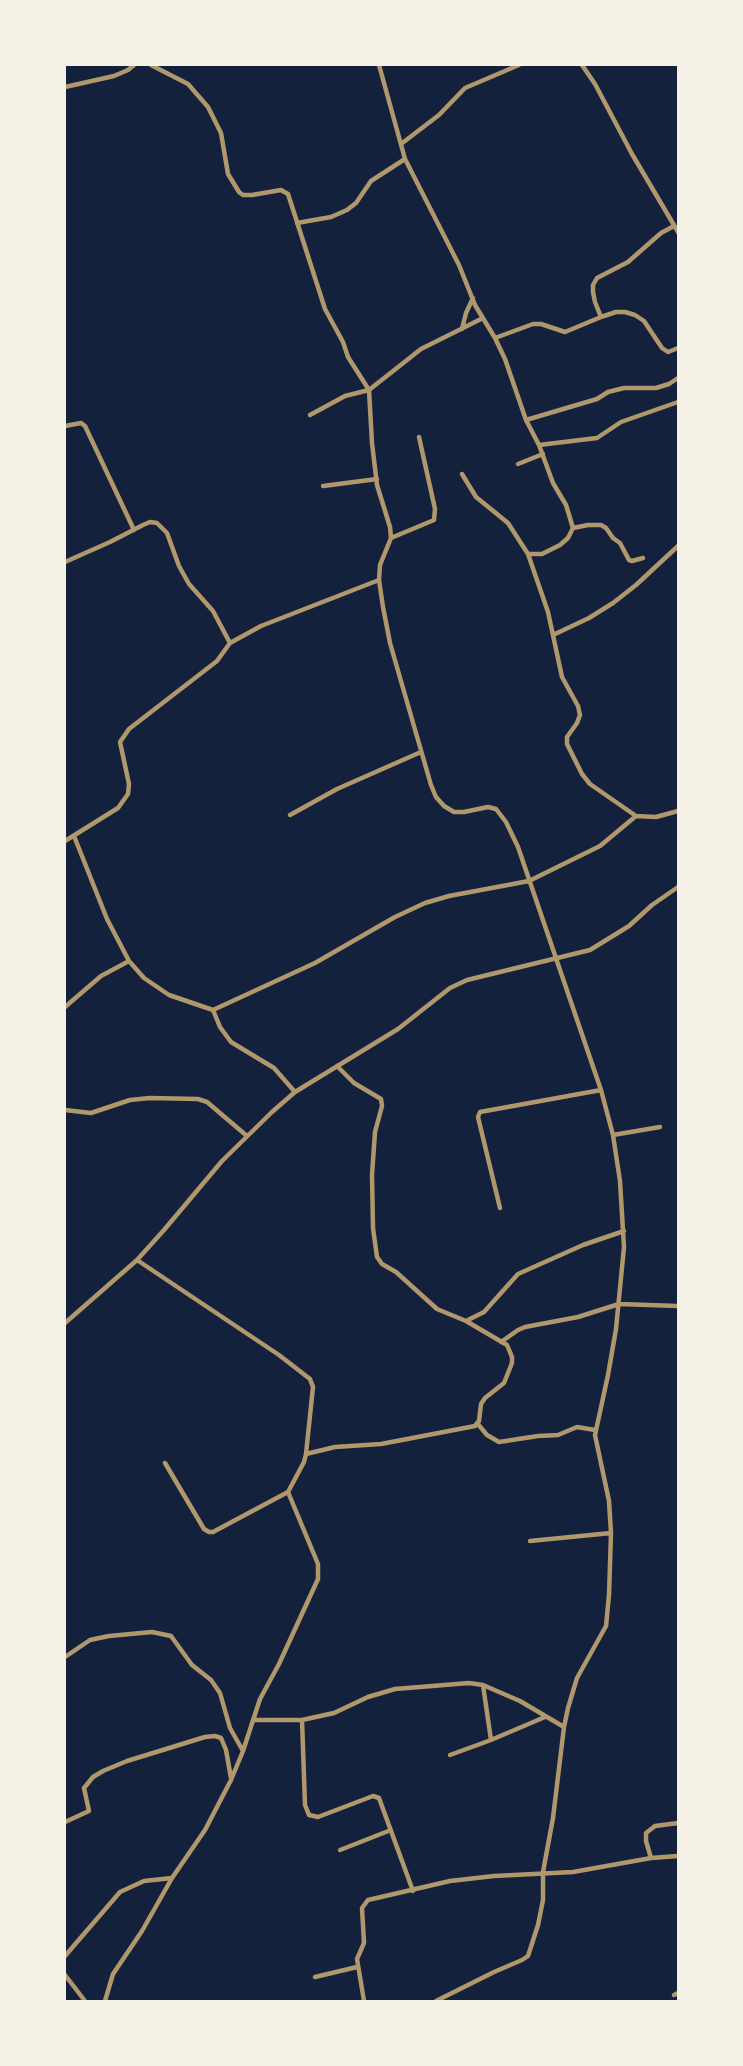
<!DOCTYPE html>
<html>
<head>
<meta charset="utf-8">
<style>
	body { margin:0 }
	#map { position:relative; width:743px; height:2066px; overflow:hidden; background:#14213d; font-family:"Exo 2",sans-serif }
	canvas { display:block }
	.frame { position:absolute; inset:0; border:66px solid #f6f1e7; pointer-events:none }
</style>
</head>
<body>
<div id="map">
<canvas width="743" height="2066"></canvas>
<div class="frame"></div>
</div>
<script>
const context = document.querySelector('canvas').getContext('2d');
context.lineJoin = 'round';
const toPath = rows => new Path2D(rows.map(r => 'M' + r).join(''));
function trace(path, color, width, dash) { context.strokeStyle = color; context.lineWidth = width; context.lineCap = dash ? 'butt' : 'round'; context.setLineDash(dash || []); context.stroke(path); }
trace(toPath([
	[151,65,188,84,208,107,221,133,228,174,239,192,243,195,252,195,281,190,288,194,325,309,343,342,348,357,369,390,372,443,377,485,390,527,391,538,380,565,379,580,383,607,390,643,431,785,436,797,444,806,454,812,464,812,488,807,496,809,506,822,518,847,601,1090,613,1135,620,1181,624,1247,616,1329,608,1375,595,1435,609,1501,611,1533,609,1595,606,1626,577,1678,568,1708,564,1727,553,1818,543,1872,543,1900,538,1925,528,1956,522,1960,494,1972,436,2001],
	[379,65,405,159,459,265,475,305,495,338,505,359,526,420,539,445,553,483,566,505,573,528,568,538,560,545,542,554,528,554],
	[582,65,595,84,632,154,678,232],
	[65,87,114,76,128,70,134,65],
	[401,144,439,115,465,88,519,65],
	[297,223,331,217,347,210,356,203,371,181,405,159],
	[601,317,595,302,593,292,593,285,597,278,628,262,661,233,674,226],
	[462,329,466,313,473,298],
	[495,338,533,324,541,324,565,332,601,317,616,312,625,312,635,315,644,321,662,348,668,352,678,348],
	[310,415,345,396,369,390,421,349,483,318],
	[526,420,597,399,608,392,624,388,656,388,669,384,678,378],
	[65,426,81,423,85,426,134,530],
	[539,445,597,438,621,422,678,402],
	[518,464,543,454],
	[462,474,476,497,508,523,528,554,548,612,562,677,578,706,580,715,577,723,567,737,567,744,582,774,590,784,636,816,656,817,678,811],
	[323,486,377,479],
	[573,528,588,525,601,525,606,528,613,538,620,543,629,560,632,561,643,558],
	[391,538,434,520,435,509,419,437],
	[65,562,110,542,143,525,150,522,157,523,167,533,179,566,189,584,213,611,230,643],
	[553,635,589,618,613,603,636,585,678,546],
	[290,815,337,789,421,752],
	[74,836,107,919,129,961,144,978,169,995,213,1010,220,1027,231,1042,274,1068,295,1092],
	[65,841,118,808,128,794,129,784,120,742,129,729,217,661,230,643,261,626,379,580],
	[65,1007,101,976,129,961],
	[213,1010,315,963,395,917,425,903,449,896,529,881,600,846,636,816],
	[65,1110,91,1113,130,1100,150,1098,198,1099,207,1102,247,1136],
	[613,1135,660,1127],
	[500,1208,478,1117,480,1112,601,1090],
	[466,1321,484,1312,518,1274,583,1245,624,1231],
	[65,1323,137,1260,164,1230,222,1161,272,1112,295,1092,398,1029,450,988,467,980,590,950,629,926,652,905,678,887],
	[501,1342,518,1330,525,1327,578,1317,619,1304,678,1306],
	[477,1423,487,1435,499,1442,538,1436,558,1435,577,1427,595,1430],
	[306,1454,335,1447,381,1444,475,1426,479,1421,481,1404,485,1398,504,1383,512,1363,512,1357,507,1345,466,1321,437,1309,396,1272,382,1264,377,1257,373,1228,372,1175,375,1132,382,1106,381,1099,354,1083,337,1066],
	[165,1463,204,1529,209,1532,213,1532,288,1492],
	[530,1541,611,1533],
	[65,1657,90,1640,109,1636,152,1632,171,1636,192,1665,211,1680,220,1693,230,1728,243,1751],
	[483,1685,491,1740],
	[254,1720,302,1720,334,1713,368,1697,395,1689,469,1683,483,1685,520,1701,564,1727],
	[302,1720,305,1805,309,1815,318,1817,373,1796,379,1798,413,1891],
	[450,1755,491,1740,545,1717],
	[65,1822,89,1811,84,1788,93,1777,103,1771,127,1761,205,1737,215,1736,221,1738,226,1750,231,1778],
	[340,1850,391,1830],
	[651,1858,646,1841,646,1833,655,1826,678,1823],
	[65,1956,120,1892,144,1881,172,1878],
	[65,1975,85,2001],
	[315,1977,357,1967],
	[674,1995,678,1993],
	[105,2001,113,1974,142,1931,172,1878,205,1830,231,1780,243,1751,260,1699,279,1664,318,1579,318,1564,288,1492,304,1462,306,1454,313,1387,310,1379,279,1355,137,1260],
	[364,2001,357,1959,364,1943,362,1908,368,1900,450,1881,494,1876,573,1872,651,1858,678,1856]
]), '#b1986c', 4.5);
</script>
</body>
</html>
